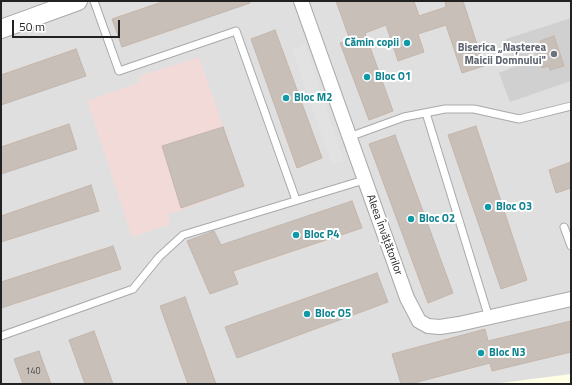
<!DOCTYPE html>
<html>
<head>
<meta charset="utf-8">
<style>
	body { margin:0 }
	#map { position:relative; width:572px; height:385px; overflow:hidden; background:#f2efe9; font-family:"Titillium Web",sans-serif }
	canvas { display:block }
	.frame { position:absolute; inset:0; border:2px solid #222; pointer-events:none }
	.scale { position:absolute; left:12px; top:20px; width:108px; height:18px; box-sizing:border-box; border:2px solid #222; border-top:0; padding-left:5px; font-size:12px; line-height:14px; white-space:nowrap; color:#222; -webkit-text-stroke:3px #fff; paint-order:stroke }
</style>
</head>
<body>
<div id="map">
<canvas width="572" height="385"></canvas>
<div class="frame"></div>
<div class="scale">50 m</div>
</div>
<script>
const context = document.querySelector('canvas').getContext('2d');
context.lineJoin = 'round';
function fill(path, color) { context.fillStyle = color; context.fill(path, 'evenodd'); }
const toPath = rows => new Path2D(rows.map(r => 'M' + r).join(''));
function trace(path, color, width, dash) { context.strokeStyle = color; context.lineWidth = width; context.lineCap = dash ? 'butt' : 'round'; context.setLineDash(dash || []); context.stroke(path); }
function label(font, color, halo, rows, align = 'center') {
  context.font = font + ' "Titillium Web",sans-serif'; context.lineWidth = 4; context.setLineDash([]); context.textBaseline = 'middle'; context.strokeStyle = halo; context.fillStyle = color; for (const [text, x, y, turn = 0] of rows) {
    context.save(); context.translate(x, y); context.rotate((+turn || 0) * Math.PI / 180); context.textAlign = isNaN(turn) ? turn : align; if (halo) context.strokeText(text, 0, 0); context.fillText(text, 0, 0); context.restore();
  }
}
fill(toPath([
	[1,1,571,1,571,384,1,384]
]), '#e0dfdf');
fill(toPath([
	[199,57,244,186,168,215,170,224,132,237,87,101,140,82,139,76]
]), '#f2dad9');
fill(toPath([
	[571,374,571,384,497,384,501,383]
]), '#ffffe5');
fill(toPath([
	[571,18,571,81,510,102,499,73,516,66,506,39]
]), '#d0d0d0');
fill(toPath([
	[305,45,344,161,332,165,292,50]
]), '#e2e2e2');
const building = toPath([
	[165,1,250,1,250,3,122,47,112,19,165,1],
	[336,1,414,1,419,16,446,7,445,1,463,1,484,66,462,73,446,25,418,34,424,52,398,61,386,25,365,33,393,111,369,120,340,43,350,40,336,1],
	[275,30,322,158,297,168,251,39,275,30],
	[554,36,564,66,550,70,549,66,542,68,536,48,542,46,540,41,554,36],
	[76,49,86,76,1,105,1,75,76,49],
	[69,124,77,149,1,174,1,147,69,124],
	[476,126,527,280,501,289,448,135,476,126],
	[223,127,244,186,181,208,162,146,223,127],
	[395,135,453,293,428,303,369,144,395,135],
	[571,162,571,188,556,193,549,170,571,162],
	[91,185,99,211,1,242,1,216,91,185],
	[352,201,362,228,233,271,238,284,210,294,187,241,214,231,221,245,352,201],
	[113,246,121,269,1,308,1,282,113,246],
	[377,273,388,302,237,358,225,327,377,273],
	[185,297,216,384,188,384,160,306,185,297],
	[571,321,571,352,492,371,490,363,410,384,401,384,392,354,485,329,488,341,571,321],
	[94,331,113,384,85,384,69,340,94,331],
	[39,351,51,384,23,384,14,359,39,351]
]);
fill(building, '#c7bfb8');
trace(building, '#c4b6ab', 1);
const service = toPath([
	[94,1,119,71,236,31,296,200],
	[426,113,489,318],
	[349,137,404,117,445,109,474,109,519,119,571,106],
	[564,227,571,246],
	[1,336,133,289,159,257,183,235,364,180]
]);
const minor = toPath([
	[301,1,407,298,419,321,428,326,440,327,459,324,571,299]
]);
const tertiary = toPath([
	[1,29,78,1]
]);
trace(service, '#a9a9a9', 9);
trace(minor, '#a9a9a9', 16);
trace(tertiary, '#a9a9a9', 20);
trace(service, '#fff', 7);
trace(minor, '#fff', 14);
trace(tertiary, '#fff', 18);
for (const [x, y, r, color] of [
	[407,43,4,"#0f9aa8"],
	[554,54,4,"#6b7280"],
	[367,77,4,"#0f9aa8"],
	[286,98,4,"#0f9aa8"],
	[488,207,4,"#0f9aa8"],
	[411,219,4,"#0f9aa8"],
	[296,235,4,"#0f9aa8"],
	[307,314,4,"#0f9aa8"],
	[481,353,4,"#0f9aa8"]
]) { const dot = new Path2D(); dot.arc(x, y, r, 0, 2 * Math.PI); context.fillStyle = color; context.fill(dot); trace(dot, '#fff', 1.5); }
label('9px', '#4b4948', null, [
	["140",33,372]
]);
label('bold 11px', '#0d838f', '#fff', [
	["Cămin copii",399,43,"right"],
	["Bloc O1",375,77],
	["Bloc M2",294,98],
	["Bloc O3",496,207],
	["Bloc O2",419,219],
	["Bloc P4",304,235],
	["Bloc O5",315,314],
	["Bloc N3",489,353]
], 'left');
label('bold 11px', '#5b616d', '#fff', [
	["Biserica „Nașterea",546,48],
	["Maicii Domnului\"",546,61]
], 'right');
label('11px', '#222', '#fff', [
	["Aleea Învățătorilor",384,235,70]
]);
</script>
</body>
</html>
